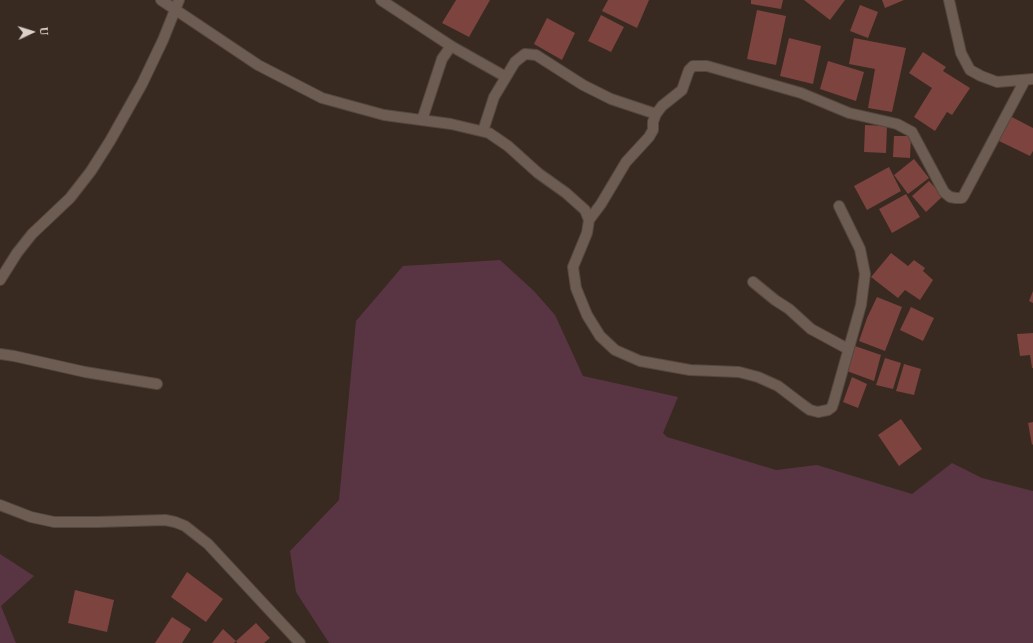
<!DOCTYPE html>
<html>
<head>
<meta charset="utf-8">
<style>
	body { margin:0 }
	#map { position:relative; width:1033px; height:643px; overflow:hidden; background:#382a20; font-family:"IBM Plex Serif",serif }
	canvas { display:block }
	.north { position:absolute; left:12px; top:12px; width:40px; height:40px; -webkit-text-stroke:3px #382a20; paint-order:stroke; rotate:86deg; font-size:11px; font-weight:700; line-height:16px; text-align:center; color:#dbd1cb }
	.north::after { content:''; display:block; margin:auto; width:14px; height:18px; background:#dbd1cb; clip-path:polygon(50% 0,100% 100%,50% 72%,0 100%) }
</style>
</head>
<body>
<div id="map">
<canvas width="1033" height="643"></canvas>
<div class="north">U</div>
</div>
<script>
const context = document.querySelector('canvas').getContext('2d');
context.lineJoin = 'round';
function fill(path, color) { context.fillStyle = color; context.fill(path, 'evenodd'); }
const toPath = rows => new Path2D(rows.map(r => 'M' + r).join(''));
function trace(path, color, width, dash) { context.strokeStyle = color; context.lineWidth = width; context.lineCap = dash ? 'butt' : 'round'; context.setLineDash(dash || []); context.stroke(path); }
fill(toPath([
	[500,260,534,291,555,315,583,376,678,397,663,433,667,437,776,470,817,465,912,494,952,463,982,478,1033,491,1033,643,329,643,296,592,290,551,339,500,356,321,403,266],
	[0,554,34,576,1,606,16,643,0,643]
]), '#593544');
fill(toPath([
	[456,0,490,0,469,37,442,23],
	[608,0,649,0,637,28,602,11],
	[751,0,783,0,781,9,751,4],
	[804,0,845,0,830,20],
	[882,0,904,0,885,8],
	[860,5,878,12,868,38,850,31],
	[757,10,786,16,776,65,747,59],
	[601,15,624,27,611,52,588,41],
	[547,18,575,33,562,60,534,44],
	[789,38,821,46,813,84,780,76],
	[854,38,906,48,892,112,868,108,875,69,849,64],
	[923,52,946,67,943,71,970,88,952,115,947,112,935,131,914,117,932,88,909,73],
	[828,61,864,72,856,101,820,89],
	[1008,115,1033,128,1033,151,1030,156,997,140],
	[865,125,887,126,886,153,864,152],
	[894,136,911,136,910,158,893,157],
	[914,159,929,178,908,194,894,175],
	[889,167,901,191,867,210,854,186],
	[929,181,943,196,926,212,912,196],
	[906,194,920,217,892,233,879,209],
	[891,253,908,266,914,260,925,268,923,271,933,280,920,300,905,290,898,298,871,277],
	[1033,291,1033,303,1029,301],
	[877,297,902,307,885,351,859,341,867,318],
	[911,307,934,318,923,341,900,330],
	[1033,333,1033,368,1032,368,1030,355,1020,356,1017,334],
	[852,345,881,355,874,381,844,370],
	[885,358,901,363,893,389,876,385],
	[904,364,921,369,914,395,896,391],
	[852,377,867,384,858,408,843,402],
	[901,419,922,449,899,466,878,435],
	[1033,422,1033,444,1032,445,1028,423],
	[187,572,223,599,206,622,171,597],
	[75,590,114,600,107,632,68,623],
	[172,617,191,629,182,643,155,643],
	[256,623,270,638,264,643,237,643,236,641],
	[223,629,236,641,234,643,212,643]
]), '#7c433f');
const minor = toPath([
	[161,0,258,65,322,98,384,115,451,124,489,133,508,146,538,173,566,193,585,210,589,220,587,233,573,267,576,288,587,315,600,336,615,350,640,361,690,370,739,372,758,377,778,386,803,405,810,410,818,412,828,410,832,407,834,401,861,305,865,274,860,249,839,206],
	[381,0,451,46,442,59,422,120],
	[949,0,961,53,970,70,981,76,997,82,1033,79],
	[451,46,506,77],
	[483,131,494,97,515,62,525,54,536,55,583,85,611,99,656,114],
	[589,220,601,204,626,162,649,137,653,130,653,122,656,114,662,106,682,90,689,70,693,66,707,66,801,93,849,113,897,124,912,132,944,192,950,197,956,198,962,198,964,195,1025,80],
	[0,280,17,253,32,234,70,198,91,171,110,141,142,84,163,40,179,0],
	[753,282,775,300,789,309,811,329,848,349],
	[0,354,14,356,85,372,157,384],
	[0,505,31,517,54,522,97,522,165,520,175,522,185,526,208,544,300,643]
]);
trace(minor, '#54473f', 12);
trace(minor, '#6d5c51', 10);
</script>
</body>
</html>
